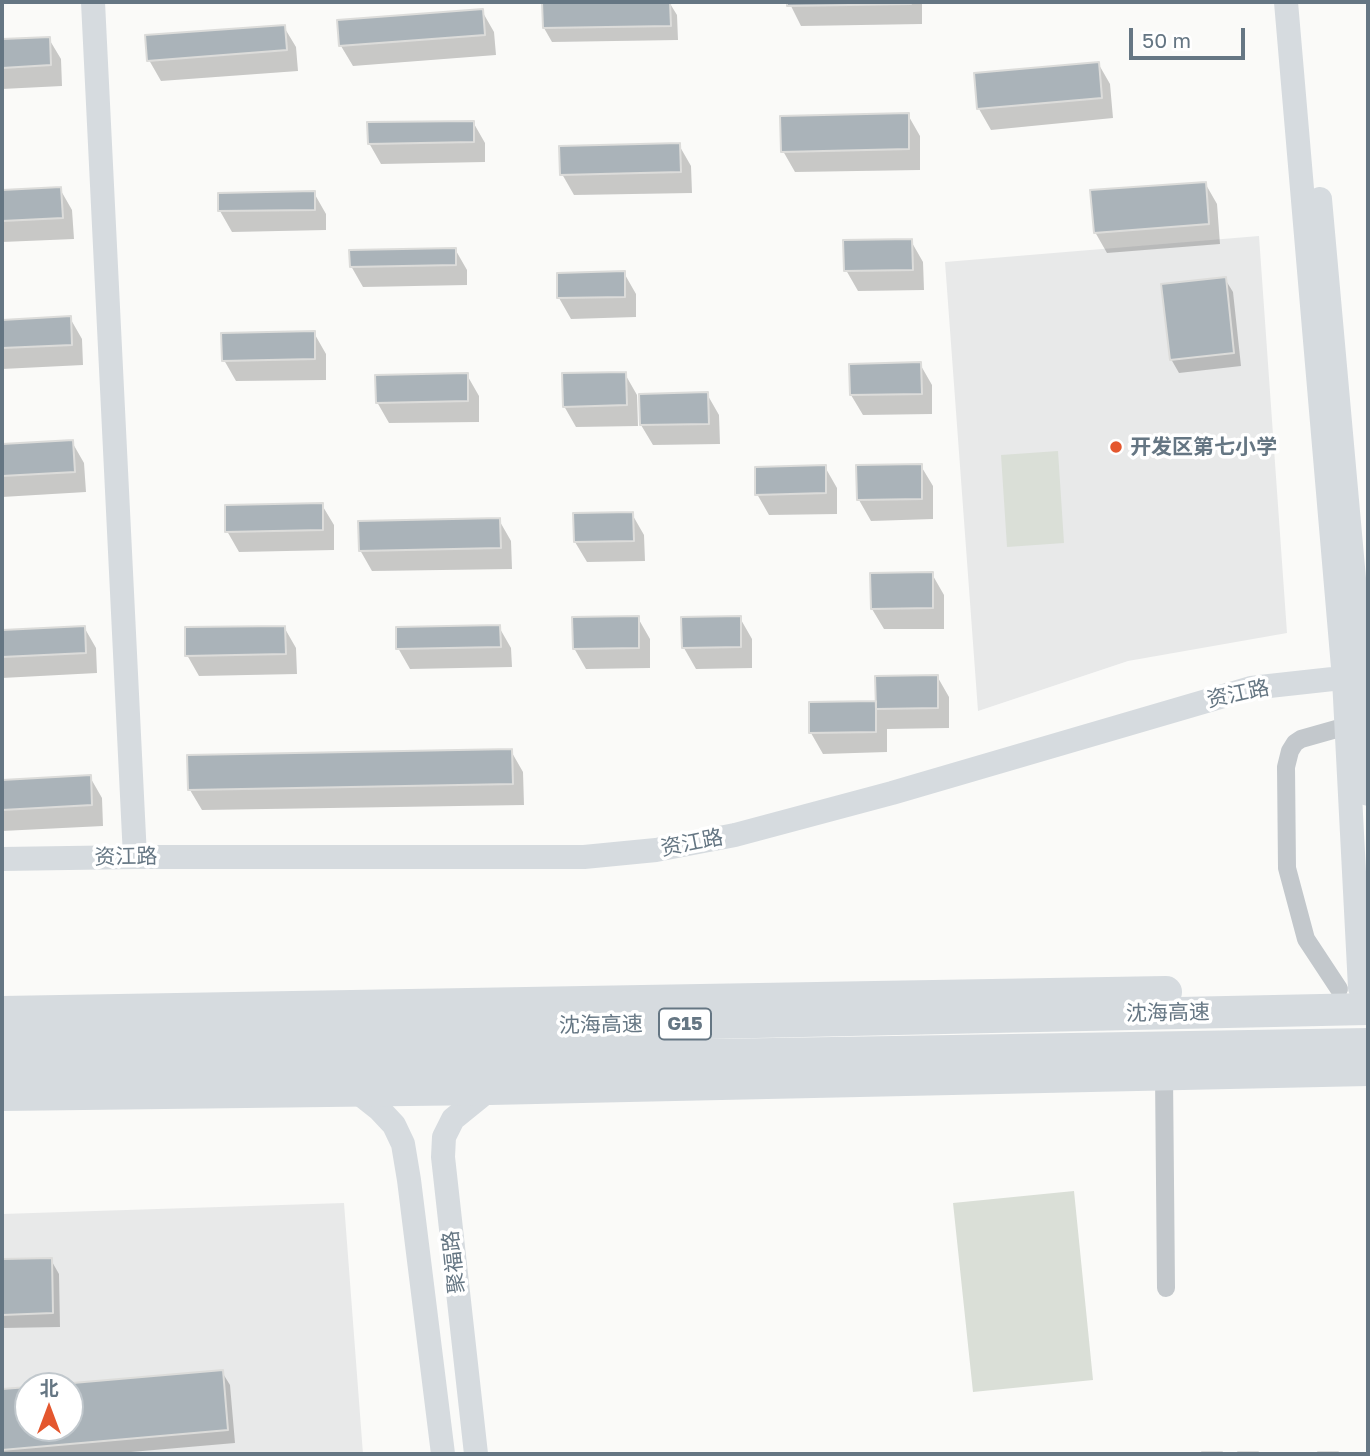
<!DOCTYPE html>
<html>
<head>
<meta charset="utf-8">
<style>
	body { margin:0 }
	#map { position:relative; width:1370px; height:1456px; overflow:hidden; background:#fafaf8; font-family:"Golos Text","Noto Sans SC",sans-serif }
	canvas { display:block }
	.frame { position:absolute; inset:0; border:4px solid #657683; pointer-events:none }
	.north { position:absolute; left:14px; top:1372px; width:70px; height:70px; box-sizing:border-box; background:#fff; border:2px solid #c1c8cd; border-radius:50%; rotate:0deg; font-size:19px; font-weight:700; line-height:28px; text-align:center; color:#657683 }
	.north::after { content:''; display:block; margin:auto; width:24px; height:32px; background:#e4572e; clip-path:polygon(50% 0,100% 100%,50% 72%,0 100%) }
	.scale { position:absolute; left:1129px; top:28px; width:116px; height:32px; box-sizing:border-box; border:4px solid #657683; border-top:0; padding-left:9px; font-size:21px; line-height:24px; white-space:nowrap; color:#657683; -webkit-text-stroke:5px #fff; paint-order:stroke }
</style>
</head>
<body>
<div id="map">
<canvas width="1370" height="1456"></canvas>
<div class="frame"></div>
<div class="north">北</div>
<div class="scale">50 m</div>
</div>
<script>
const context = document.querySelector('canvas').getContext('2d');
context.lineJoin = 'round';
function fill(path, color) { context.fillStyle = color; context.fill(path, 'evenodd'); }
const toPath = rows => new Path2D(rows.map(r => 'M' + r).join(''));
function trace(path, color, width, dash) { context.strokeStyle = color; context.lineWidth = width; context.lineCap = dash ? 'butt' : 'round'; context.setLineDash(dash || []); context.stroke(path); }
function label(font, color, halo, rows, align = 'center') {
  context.font = font + ' "Golos Text","Noto Sans SC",sans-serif'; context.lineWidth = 7; context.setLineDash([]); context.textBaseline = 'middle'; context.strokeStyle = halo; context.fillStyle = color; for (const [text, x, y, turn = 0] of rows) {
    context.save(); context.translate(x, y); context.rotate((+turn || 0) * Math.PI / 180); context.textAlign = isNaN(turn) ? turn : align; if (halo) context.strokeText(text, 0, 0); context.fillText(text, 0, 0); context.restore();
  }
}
fill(toPath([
	[1259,236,1287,633,1128,661,978,711,945,262],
	[344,1203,363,1454,2,1454,2,1214],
	[28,1386,70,1386,70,1428,28,1428]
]), '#e8e9e9');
fill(toPath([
	[1058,451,1064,543,1007,547,1001,455],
	[1074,1191,1093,1380,973,1392,953,1203]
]), '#dadfd7');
fill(toPath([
	[669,2,677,15,678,40,552,42,544,28,544,4],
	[789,2,922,2,922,24,801,26],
	[482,11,494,32,496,55,353,66,341,46],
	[284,27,296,47,298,71,161,81,149,60],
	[49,39,61,59,62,86,2,89,2,41],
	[1098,63,1110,84,1113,118,991,130,979,109],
	[908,115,920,136,920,170,795,172,783,151],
	[473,122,485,143,485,162,381,164,369,143],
	[679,145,691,166,692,193,574,195,562,174],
	[1205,183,1217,204,1220,244,1107,253,1095,232],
	[60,189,72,210,74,239,2,242,2,192],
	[314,193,326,214,326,230,232,232,220,211],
	[911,241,923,262,924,290,858,291,846,270],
	[455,249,467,270,467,285,363,287,351,266],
	[624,273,636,294,636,317,571,319,559,298],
	[1225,279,1233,292,1241,366,1179,373,1171,359],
	[70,318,82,339,83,365,2,369,2,322],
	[314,333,326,354,326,380,236,381,224,360],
	[920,364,932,385,932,414,863,415,851,395],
	[625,374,637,395,638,426,576,427,564,406],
	[467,375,479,396,479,422,389,423,377,402],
	[707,394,719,415,720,444,653,445,641,425],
	[72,442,84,463,86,492,2,497,2,446],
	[921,466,933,486,933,519,871,521,859,500],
	[825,467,837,488,837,514,769,515,757,494],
	[322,505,334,525,334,550,239,552,227,531],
	[632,514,644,535,645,561,587,562,575,542],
	[499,520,511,541,512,569,372,571,360,550],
	[932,574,944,595,944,629,884,629,872,609],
	[638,618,650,639,650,668,586,669,574,648],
	[740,618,752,639,752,668,696,669,684,648],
	[84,627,96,648,97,673,2,678,2,632],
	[284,627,296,648,297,674,199,676,187,655],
	[499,627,511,648,512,667,410,669,398,648],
	[937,676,949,697,949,728,887,729,887,752,823,754,811,733],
	[511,751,523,772,524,805,202,810,190,790],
	[90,777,102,798,103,826,2,831,2,782],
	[51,1260,59,1274,60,1327,2,1328,2,1261],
	[222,1372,230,1385,235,1443,108,1454,2,1454,2,1391,28,1389,28,1428,70,1428,70,1386,58,1386]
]), '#0003');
const building = toPath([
	[542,2,670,2,671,26,543,28,542,2],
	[787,2,911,2,911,4,787,6,787,2],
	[483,9,485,35,339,46,337,20,483,9],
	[285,25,287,50,147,61,145,35,285,25],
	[50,37,51,65,2,68,2,39,50,37],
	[1099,62,1102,98,977,109,974,73,1099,62],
	[909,113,909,149,781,152,780,116,909,113],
	[474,121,474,142,368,144,367,122,474,121],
	[680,143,681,172,560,175,559,146,680,143],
	[1206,182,1209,224,1094,233,1090,190,1206,182],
	[61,187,63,218,2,221,2,190,61,187],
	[315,191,315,210,218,211,218,193,315,191],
	[912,239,913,270,844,271,843,240,912,239],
	[456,248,456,265,350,267,349,250,456,248],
	[625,271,625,297,557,298,557,273,625,271],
	[1226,277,1234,353,1170,360,1161,284,1226,277],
	[71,316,72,345,2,348,2,320,71,316],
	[315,331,315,359,222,361,221,333,315,331],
	[921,362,922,394,850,395,849,364,921,362],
	[626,372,627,405,563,407,562,373,626,372],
	[468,373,468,401,376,403,375,375,468,373],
	[708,392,709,424,640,425,639,394,708,392],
	[73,440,75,472,2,476,2,444,73,440],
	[922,464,922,499,857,500,856,465,922,464],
	[826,465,826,493,755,495,755,467,826,465],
	[323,503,323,530,225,532,225,505,323,503],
	[633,512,634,541,574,542,573,513,633,512],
	[500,518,501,548,359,551,358,521,500,518],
	[933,572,933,608,871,609,870,573,933,572],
	[639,616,639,648,573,649,572,617,639,616],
	[741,616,741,647,682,648,681,617,741,616],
	[500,625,501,647,396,649,396,627,500,625],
	[85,626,86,653,2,657,2,630,85,626],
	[285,626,286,654,185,656,185,627,285,626],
	[938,675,938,708,876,709,875,676,938,675],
	[876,701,876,732,809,733,809,702,876,701],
	[512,749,513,784,188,790,187,755,512,749],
	[91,775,92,805,2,810,2,780,91,775],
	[52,1258,53,1313,2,1315,2,1259,52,1258],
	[223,1370,228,1430,2,1450,2,1389,28,1387,28,1428,70,1428,70,1386,38,1386,223,1370],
	[1202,1452,1222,1452,1222,1454,1202,1454,1202,1452],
	[1238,1452,1258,1452,1258,1454,1238,1454,1238,1452],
	[1318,1452,1338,1452,1338,1454,1318,1454,1318,1452]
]);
fill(building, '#aab3b9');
trace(building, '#dcdcda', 2);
trace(toPath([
	[1339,989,1306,939,1287,868,1286,767,1290,751,1295,743,1301,739,1347,726],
	[1164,1075,1166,1288]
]), '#c3c8cc', 18);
trace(toPath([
	[93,2,135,857],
	[1286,2,1344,679,1360,988],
	[1320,199,1357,612,1368,794],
	[2,859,135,857,584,857,656,850,735,835,892,793,1251,688,1360,676],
	[355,1090,379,1109,394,1125,403,1144,409,1180,443,1454],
	[476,1454,443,1157,444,1137,453,1119,490,1089]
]), '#d6dbdf', 24);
trace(toPath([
	[2,1012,1166,992],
	[2,1038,1368,1009],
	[2,1067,1368,1044],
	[2,1095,490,1089,1368,1070]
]), '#d6dbdf', 32);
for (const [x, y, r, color] of [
	[1116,447,7,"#e4572e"]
]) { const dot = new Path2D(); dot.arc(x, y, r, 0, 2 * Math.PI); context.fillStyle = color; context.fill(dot); trace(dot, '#fff', 2.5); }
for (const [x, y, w] of [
	[685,1024,52]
]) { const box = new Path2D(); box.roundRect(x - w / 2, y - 15.5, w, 31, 5); context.fillStyle = '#fff'; context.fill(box); trace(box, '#657683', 2); }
label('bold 19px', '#657683', null, [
	["G15",685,1024]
]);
label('bold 21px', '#657683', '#fff', [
	["开发区第七小学",1130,447]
], 'left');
label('21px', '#657683', '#fff', [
	["资江路",1238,694,-12],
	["资江路",692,843,-11],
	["资江路",126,857,-1],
	["沈海高速",1168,1013,-1],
	["沈海高速",601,1025,-1],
	["聚福路",454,1262,-96]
]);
</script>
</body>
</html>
